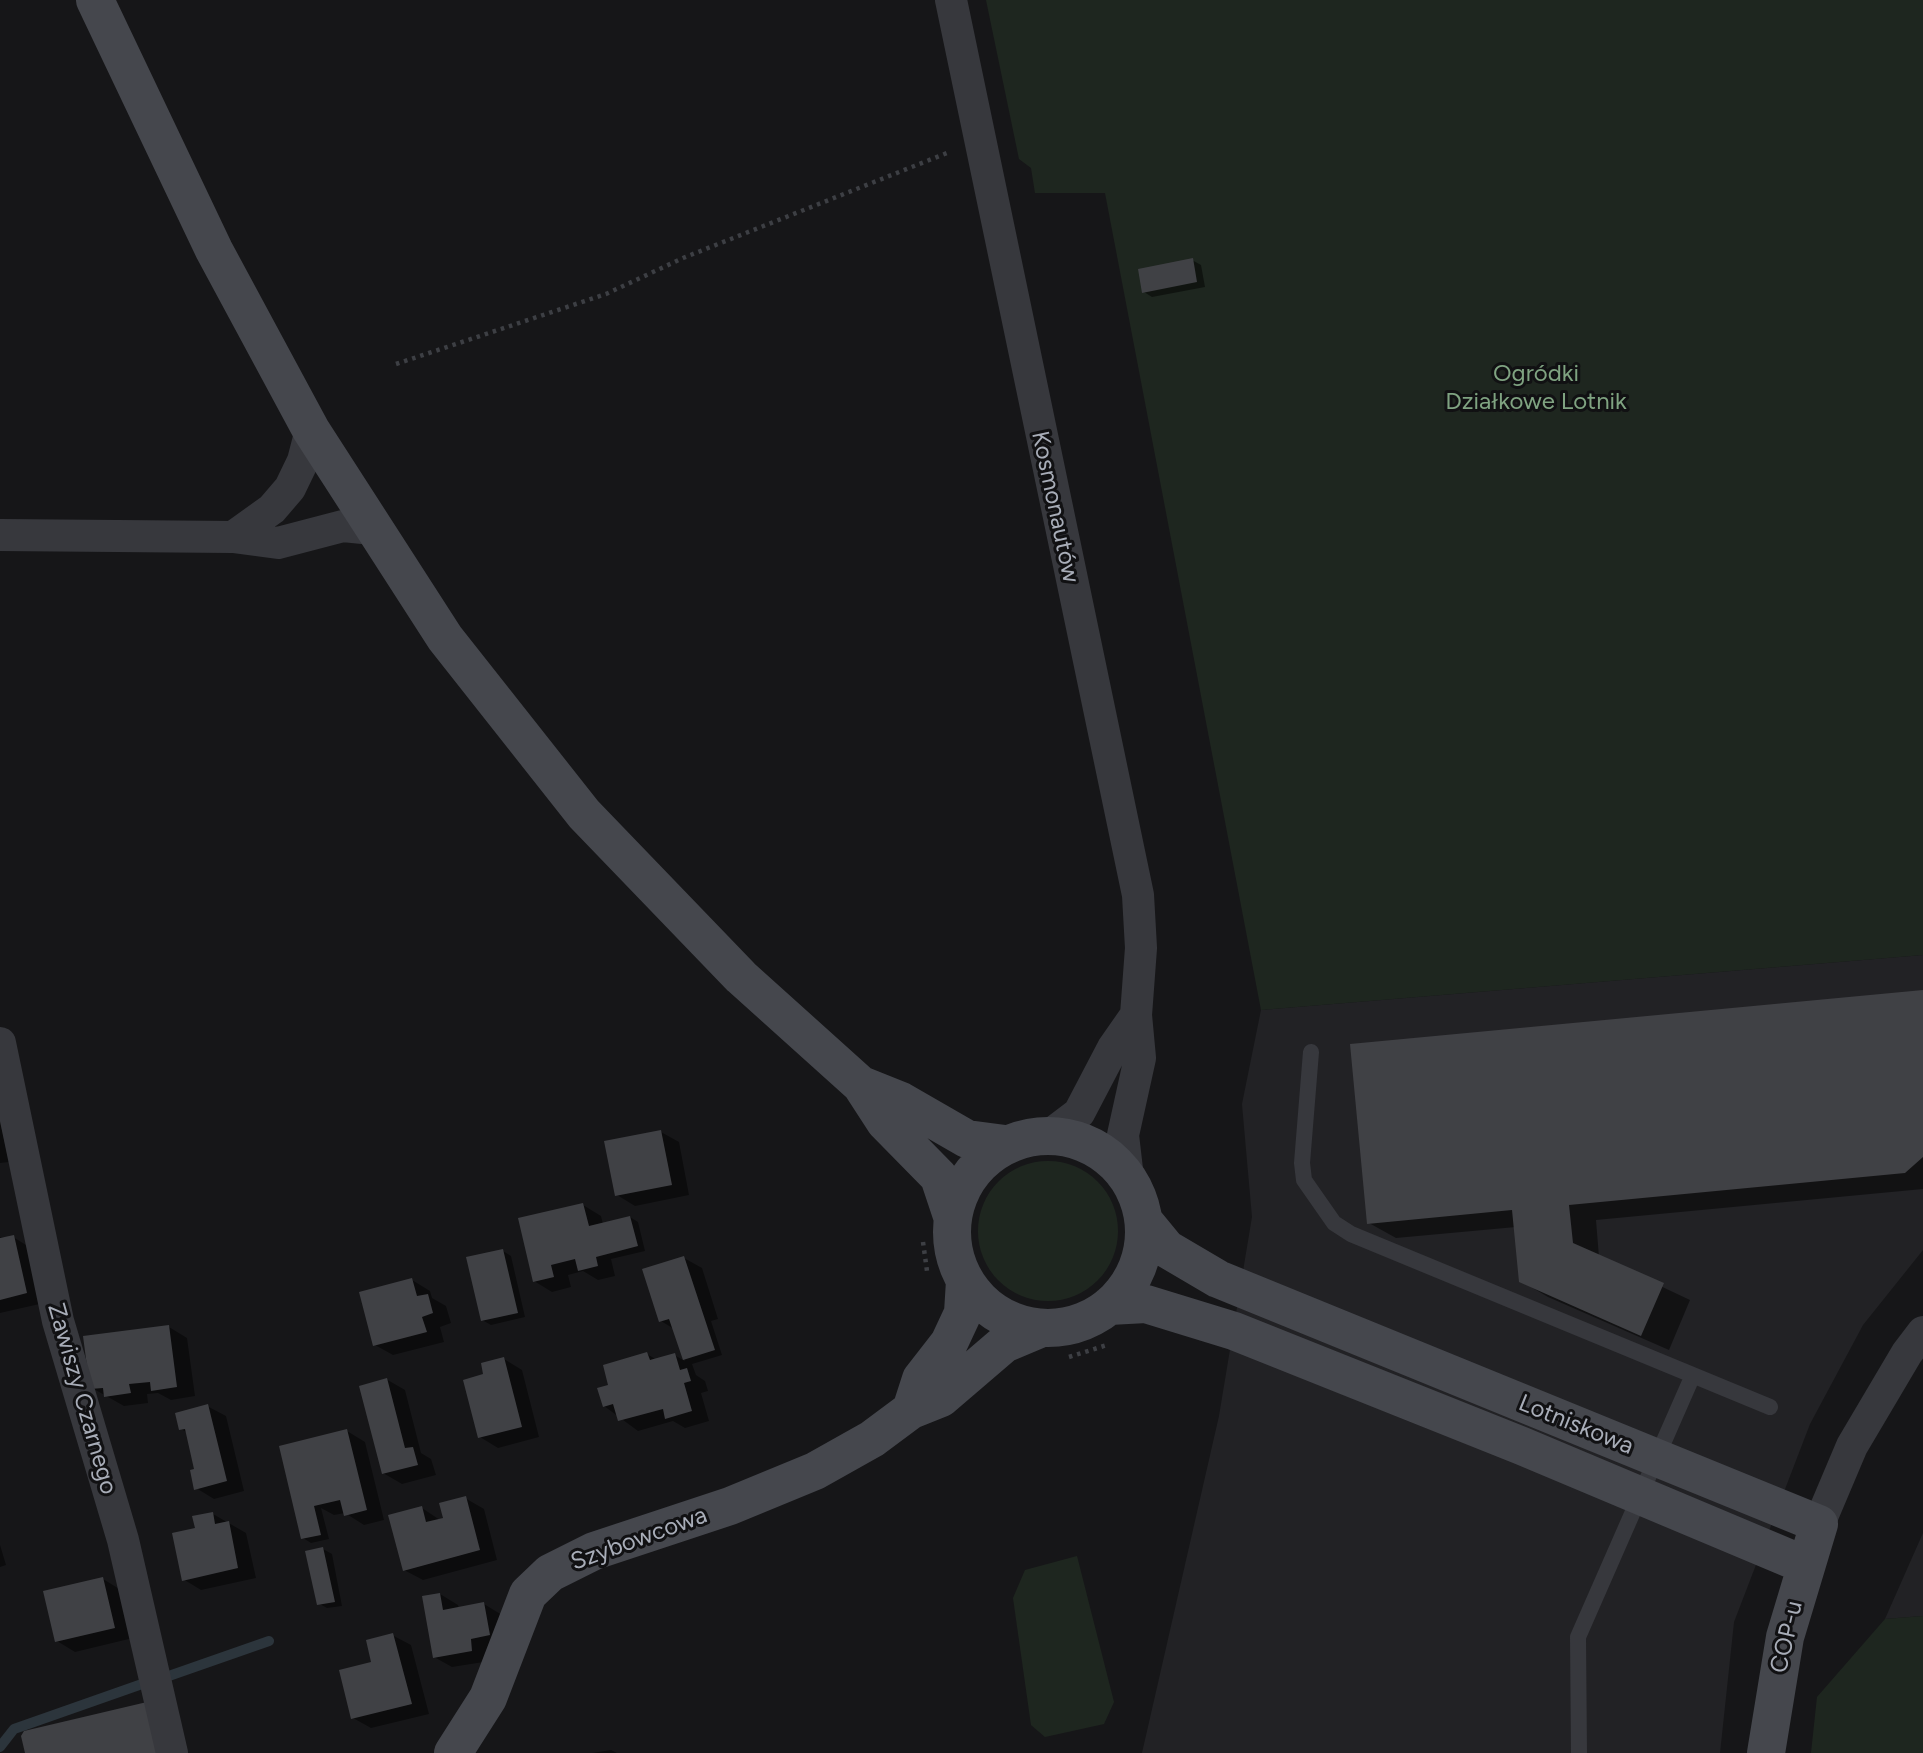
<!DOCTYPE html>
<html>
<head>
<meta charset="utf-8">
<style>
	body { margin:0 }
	canvas { display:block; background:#161618 }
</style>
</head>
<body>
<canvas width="1923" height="1753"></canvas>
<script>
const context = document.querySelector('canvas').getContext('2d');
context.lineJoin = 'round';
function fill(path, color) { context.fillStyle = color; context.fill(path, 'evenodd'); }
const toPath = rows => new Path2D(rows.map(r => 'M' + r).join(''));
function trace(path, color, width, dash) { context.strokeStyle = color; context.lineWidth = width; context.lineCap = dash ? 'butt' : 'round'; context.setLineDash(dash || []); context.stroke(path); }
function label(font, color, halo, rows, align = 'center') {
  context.font = font + ' Figtree,sans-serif'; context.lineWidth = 6; context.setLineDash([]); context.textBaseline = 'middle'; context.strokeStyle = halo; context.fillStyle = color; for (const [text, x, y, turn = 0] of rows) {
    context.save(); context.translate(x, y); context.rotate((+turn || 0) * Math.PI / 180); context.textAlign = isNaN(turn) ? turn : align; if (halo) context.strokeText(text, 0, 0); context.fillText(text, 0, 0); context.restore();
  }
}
fill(toPath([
	[1923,955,1923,1250,1863,1325,1810,1424,1734,1622,1720,1753,1142,1753,1219,1416,1252,1217,1242,1104,1261,1010],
	[1923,1533,1923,1616,1885,1619]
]), '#222225');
fill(toPath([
	[986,0,1923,0,1923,955,1261,1010,1105,193,1035,193,1031,168,1019,159],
	'978 1231a70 70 0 1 1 140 0a70 70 0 1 1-140 0Z',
	[1077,1556,1114,1702,1104,1724,1045,1737,1031,1725,1013,1598,1025,1570],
	[1923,1616,1923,1753,1811,1753,1817,1697,1885,1619]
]), '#1e261f');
fill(toPath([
	[1192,260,1201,265,1205,287,1152,297,1144,292],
	[1923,992,1923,1189,1596,1220,1599,1257,1690,1300,1669,1350,1548,1297,1521,1281,1516,1227,1396,1238,1369,1223],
	[0,1121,9,1162,0,1163],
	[661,1132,679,1142,689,1195,635,1206,617,1195],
	[583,1205,601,1216,603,1224,630,1217,638,1222,645,1251,611,1259,615,1276,598,1280,583,1271,568,1275,571,1287,552,1292,534,1281],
	[0,1237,13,1237,31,1248,44,1303,0,1313],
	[503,1251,511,1256,525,1317,491,1325,482,1320],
	[684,1258,702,1268,718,1319,711,1321,722,1355,692,1364,696,1375,705,1381,708,1391,701,1393,709,1421,685,1428,673,1421,638,1431,604,1406,610,1386,647,1354,657,1360,674,1355,685,1361,674,1329,661,1321],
	[412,1280,430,1291,432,1298,446,1306,451,1323,440,1327,444,1342,393,1355,375,1345],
	[169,1327,187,1338,195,1396,171,1400,158,1393,147,1394,148,1403,124,1406,92,1388],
	[504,1359,522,1370,539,1437,498,1448,480,1437,485,1376],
	[386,1379,405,1390,421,1453,431,1459,436,1475,402,1484,383,1473],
	[207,1406,226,1416,244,1491,214,1499,196,1488,197,1470,188,1433,181,1429],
	[347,1431,365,1442,384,1520,364,1525,345,1513,334,1515,321,1508,329,1539,311,1543,303,1538,286,1463],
	[465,1498,484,1509,497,1560,423,1580,404,1570,422,1508,440,1520],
	[213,1514,246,1533,256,1578,201,1590,183,1579,197,1530],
	[0,1545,6,1565,0,1567],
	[323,1549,332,1554,342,1606,327,1608,318,1603],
	[103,1579,121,1590,133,1638,75,1652,57,1641],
	[440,1594,458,1605,459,1609,484,1604,502,1615,490,1661,452,1667,434,1657],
	[392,1635,411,1645,429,1714,371,1728,353,1718,373,1664],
	[611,1750,617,1753,592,1753]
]), '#0007');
trace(toPath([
	[166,1677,269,1641],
	[0,1747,14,1729,142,1684]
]), '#2c353c', 10);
fill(toPath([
	[1193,258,1197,282,1142,293,1138,269],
	[1923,990,1923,1157,1905,1173,1569,1205,1573,1243,1664,1283,1641,1336,1519,1282,1512,1210,1367,1224,1350,1044],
	[661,1130,672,1185,615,1196,604,1141],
	[583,1203,589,1226,630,1216,638,1246,596,1257,598,1266,578,1271,575,1259,551,1265,554,1277,533,1282,518,1218],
	[14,1235,27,1293,0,1300,0,1238],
	[503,1249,518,1313,481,1321,466,1257],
	[684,1256,715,1350,683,1360,669,1319,659,1322,642,1269],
	[412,1278,417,1296,428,1294,433,1313,422,1317,427,1332,373,1346,359,1292],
	[169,1325,177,1387,151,1391,150,1382,129,1384,131,1393,104,1397,103,1388,90,1389,83,1336],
	[647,1352,650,1360,675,1353,680,1370,687,1368,691,1381,684,1383,692,1411,665,1419,663,1409,618,1421,613,1404,603,1407,597,1388,608,1385,603,1365],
	[504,1357,522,1427,478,1438,463,1380,483,1374,481,1363],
	[387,1378,405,1448,413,1447,418,1465,382,1474,359,1386],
	[208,1404,227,1481,194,1490,190,1470,194,1469,185,1429,179,1430,175,1413],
	[347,1429,367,1510,344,1516,340,1500,314,1506,321,1535,301,1539,279,1446],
	[466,1496,480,1550,403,1571,388,1515,422,1506,426,1522,443,1518,439,1503],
	[213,1512,215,1524,229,1521,238,1568,182,1581,172,1533,195,1528,192,1516],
	[323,1547,335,1602,317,1605,305,1551],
	[103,1577,115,1628,55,1642,43,1591],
	[440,1593,443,1610,484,1602,490,1635,471,1639,472,1651,433,1658,422,1596],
	[393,1633,412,1704,351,1719,339,1670,371,1662,366,1640],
	[147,1702,158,1753,25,1753,21,1736,24,1731]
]), '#404145');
trace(toPath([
	[396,364,606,294,683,258,947,153],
	[923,1242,927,1271],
	[1069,1357,1107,1345]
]), '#3d3f44', 4.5, [3.5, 5]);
trace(toPath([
	[1311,1052,1302,1163,1304,1180,1334,1223,1351,1234,1770,1407],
	[1579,1753,1578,1637,1693,1375]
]), '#37383d', 16);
trace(toPath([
	[951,0,1138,895,1141,948,1136,1015,1140,1058,1123,1135,1128,1178],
	[0,535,233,537,278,543,343,526,373,529],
	[233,537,272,509,290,488,303,461,311,430],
	[0,1043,58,1321,123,1540,172,1753],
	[1050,1135,1079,1113,1113,1048,1136,1015],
	[1819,1524,1852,1446,1907,1353,1923,1332]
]), '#37383d', 32);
trace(toPath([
	[95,0,214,250,311,430,445,638,584,814,741,977,861,1085,885,1122,939,1177,952,1216],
	[861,1085,901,1101,967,1139,1005,1144],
	'952 1232a96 96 0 1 1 192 0a96 96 0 1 1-192 0Z',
	[1144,1221,1167,1249,1218,1279,1819,1524,1785,1637,1766,1753],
	[1109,1306,1146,1304,1234,1331,1522,1446,1805,1565],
	[911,1410,921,1379,949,1343,963,1313,965,1281],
	[453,1753,488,1698,528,1594,550,1573,594,1551,730,1506,815,1471,872,1439,911,1410,941,1398,1004,1344,1042,1328]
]), '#45474d', 38);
label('24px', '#7fa381', '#111113', [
	["Ogródki",1536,374],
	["Działkowe Lotnik",1536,402]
]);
label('24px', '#a8adb8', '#111113', [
	["Kosmonautów",1055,507,78],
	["Zawiszy Czarnego",82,1399,74],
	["Lotniskowa",1576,1425,22],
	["Szybowcowa",639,1539,-20],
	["COP-u",1787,1637,-77]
]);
</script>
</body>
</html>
